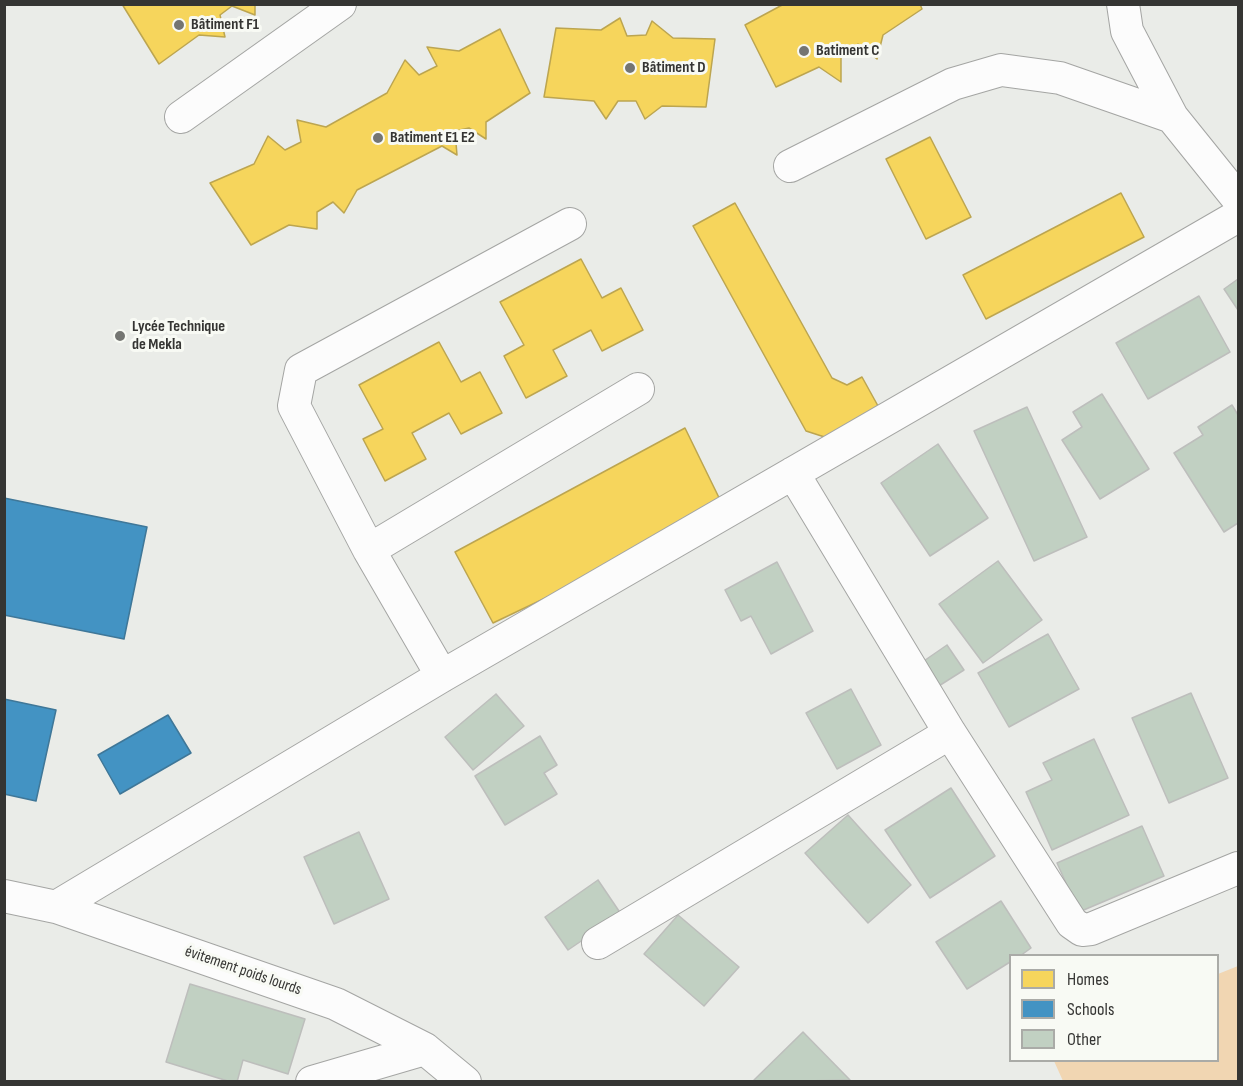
<!DOCTYPE html>
<html>
<head>
<meta charset="utf-8">
<style>
	body { margin:0 }
	#map { position:relative; width:1243px; height:1086px; overflow:hidden; background:#eaece8; font-family:"Sofia Sans Condensed",sans-serif }
	canvas { display:block }
	.frame { position:absolute; inset:0; border:6px solid #353533; pointer-events:none }
	.legend { position:absolute; left:1009px; top:954px; width:210px; height:108px; box-sizing:border-box; background:#f8faf4; border:2px solid #aaaba7; margin:0; padding:8px 10px; list-style:none; font-size:18px; color:#353533 }
	.legend li { display:flex; align-items:center; gap:12px; height:30px }
	.legend b { width:30px; border:2px solid #aaaba7 }
</style>
</head>
<body>
<div id="map">
<canvas width="1243" height="1086"></canvas>
<div class="frame"></div>
<ul class="legend">
<li><b style="height:16px;background:#f6d55c"></b>Homes</li>
<li><b style="height:16px;background:#4393c3"></b>Schools</li>
<li><b style="height:16px;background:#c1d0c2"></b>Other</li>
</ul>
</div>
<script>
const context = document.querySelector('canvas').getContext('2d');
context.lineJoin = 'round';
function fill(path, color) { context.fillStyle = color; context.fill(path, 'evenodd'); }
const toPath = rows => new Path2D(rows.map(r => 'M' + r).join(''));
function trace(path, color, width, dash) { context.strokeStyle = color; context.lineWidth = width; context.lineCap = dash ? 'butt' : 'round'; context.setLineDash(dash || []); context.stroke(path); }
function label(font, color, halo, rows, align = 'center') {
  context.font = font + ' "Sofia Sans Condensed",sans-serif'; context.lineWidth = 6; context.setLineDash([]); context.textBaseline = 'middle'; context.strokeStyle = halo; context.fillStyle = color; for (const [text, x, y, turn = 0] of rows) {
    context.save(); context.translate(x, y); context.rotate((+turn || 0) * Math.PI / 180); context.textAlign = isNaN(turn) ? turn : align; if (halo) context.strokeText(text, 0, 0); context.fillText(text, 0, 0); context.restore();
  }
}
fill(toPath([
	[1238,966,1238,1081,1063,1081,1054,1061,1218,1060,1218,974]
]), '#f1d6b2');
const homes = toPath([
	[122,4,255,4,255,15,232,6,220,15,225,37,199,35,159,64,122,4],
	[784,4,920,4,922,9,883,35,877,59,858,44,841,58,841,82,819,67,776,87,745,25,784,4],
	[620,18,627,36,646,35,652,21,673,38,715,39,706,107,662,106,645,119,636,101,618,101,606,119,594,101,544,97,556,28,601,30,620,18],
	[500,29,530,93,486,122,486,139,469,128,455,131,457,155,442,146,357,190,344,213,333,202,317,212,317,229,289,225,251,245,210,183,254,164,268,136,285,150,301,142,297,120,326,127,387,93,405,60,419,75,437,66,427,47,459,51,500,29],
	[930,137,971,217,926,239,886,159,930,137],
	[1121,193,1144,237,986,319,963,275,1121,193],
	[735,203,832,378,847,385,862,377,883,415,837,441,806,431,693,226,735,203],
	[581,259,602,298,621,288,643,330,602,351,591,330,553,350,567,376,526,398,504,356,524,345,500,302,581,259],
	[439,342,461,382,480,372,502,413,461,434,449,413,412,433,426,459,385,481,363,439,383,429,359,385,439,342],
	[685,428,726,512,493,623,455,552,685,428]
]);
fill(homes, '#f6d55c');
trace(homes, '#bca550', 1.5);
const schools = toPath([
	[4,498,147,527,124,639,4,615,4,498],
	[4,699,56,710,36,801,4,794,4,699],
	[168,715,191,753,120,794,98,755,168,715]
]);
fill(schools, '#4393c3');
trace(schools, '#3f7798', 1.5);
const building = toPath([
	[1238,279,1238,310,1224,289,1238,279],
	[1199,296,1230,352,1148,399,1116,343,1199,296],
	[1102,394,1149,469,1100,499,1062,440,1082,427,1073,412,1102,394],
	[1232,405,1238,415,1238,523,1224,532,1174,453,1203,435,1198,427,1232,405],
	[1027,407,1087,537,1034,561,974,431,1027,407],
	[938,444,988,518,930,556,881,483,938,444],
	[998,561,1042,620,983,663,939,604,998,561],
	[777,562,813,631,771,654,751,616,741,621,725,590,777,562],
	[1048,634,1079,689,1009,727,978,673,1048,634],
	[947,645,964,670,934,689,918,665,947,645],
	[851,689,881,745,837,769,806,713,851,689],
	[1191,693,1228,778,1169,803,1132,718,1191,693],
	[496,694,524,726,473,770,445,737,496,694],
	[540,736,557,765,544,773,557,794,505,825,475,776,540,736],
	[1094,739,1129,815,1052,850,1026,792,1052,780,1043,763,1094,739],
	[951,788,995,856,930,898,885,830,951,788],
	[848,815,911,885,868,923,805,853,848,815],
	[1142,826,1164,876,1079,912,1057,863,1142,826],
	[359,832,389,899,334,924,304,857,359,832],
	[598,880,621,914,568,950,545,917,598,880],
	[1001,901,1031,948,1020,956,1010,956,1010,962,967,989,936,942,1001,901],
	[678,915,739,967,704,1006,644,954,678,915],
	[190,984,305,1019,288,1074,243,1060,237,1082,231,1082,166,1062,190,984],
	[803,1032,850,1080,756,1082,754,1080,803,1032]
]);
fill(building, '#c1d0c2');
trace(building, '#bdbebc', 1.5);
const minor = toPath([
	[1123,4,1127,31,1172,117],
	[181,117,340,4],
	[790,166,953,84,1001,70,1060,78,1172,117,1238,199],
	[793,473,950,733,1072,923,1082,930,1091,929,1238,868],
	[369,550,638,389],
	[442,676,369,550,294,406,301,370,570,224],
	[4,896,56,907,336,1004,425,1049,465,1082],
	[56,907,442,676,1238,216],
	[598,943,950,733],
	[312,1082,425,1049]
]);
trace(minor, '#a4a5a3', 34);
trace(minor, '#fcfcfc', 32);
for (const [x, y, r, color] of [
	[179,25,6,"#747572"],
	[804,51,6,"#747572"],
	[630,68,6,"#747572"],
	[378,138,6,"#747572"],
	[120,336,6,"#747572"]
]) { const dot = new Path2D(); dot.arc(x, y, r, 0, 2 * Math.PI); context.fillStyle = color; context.fill(dot); trace(dot, '#f8faf4', 2); }
label('bold 16px', '#353533', '#f8faf4', [
	["Bâtiment F1",191,25],
	["Batiment C",816,51],
	["Bâtiment D",642,68],
	["Batiment E1 E2",390,138],
	["Lycée Technique",132,327],
	["de Mekla",132,345]
], 'left');
label('16px', '#353533', '#f8faf4', [
	["évitement poids lourds",243,971,19]
]);
</script>
</body>
</html>
